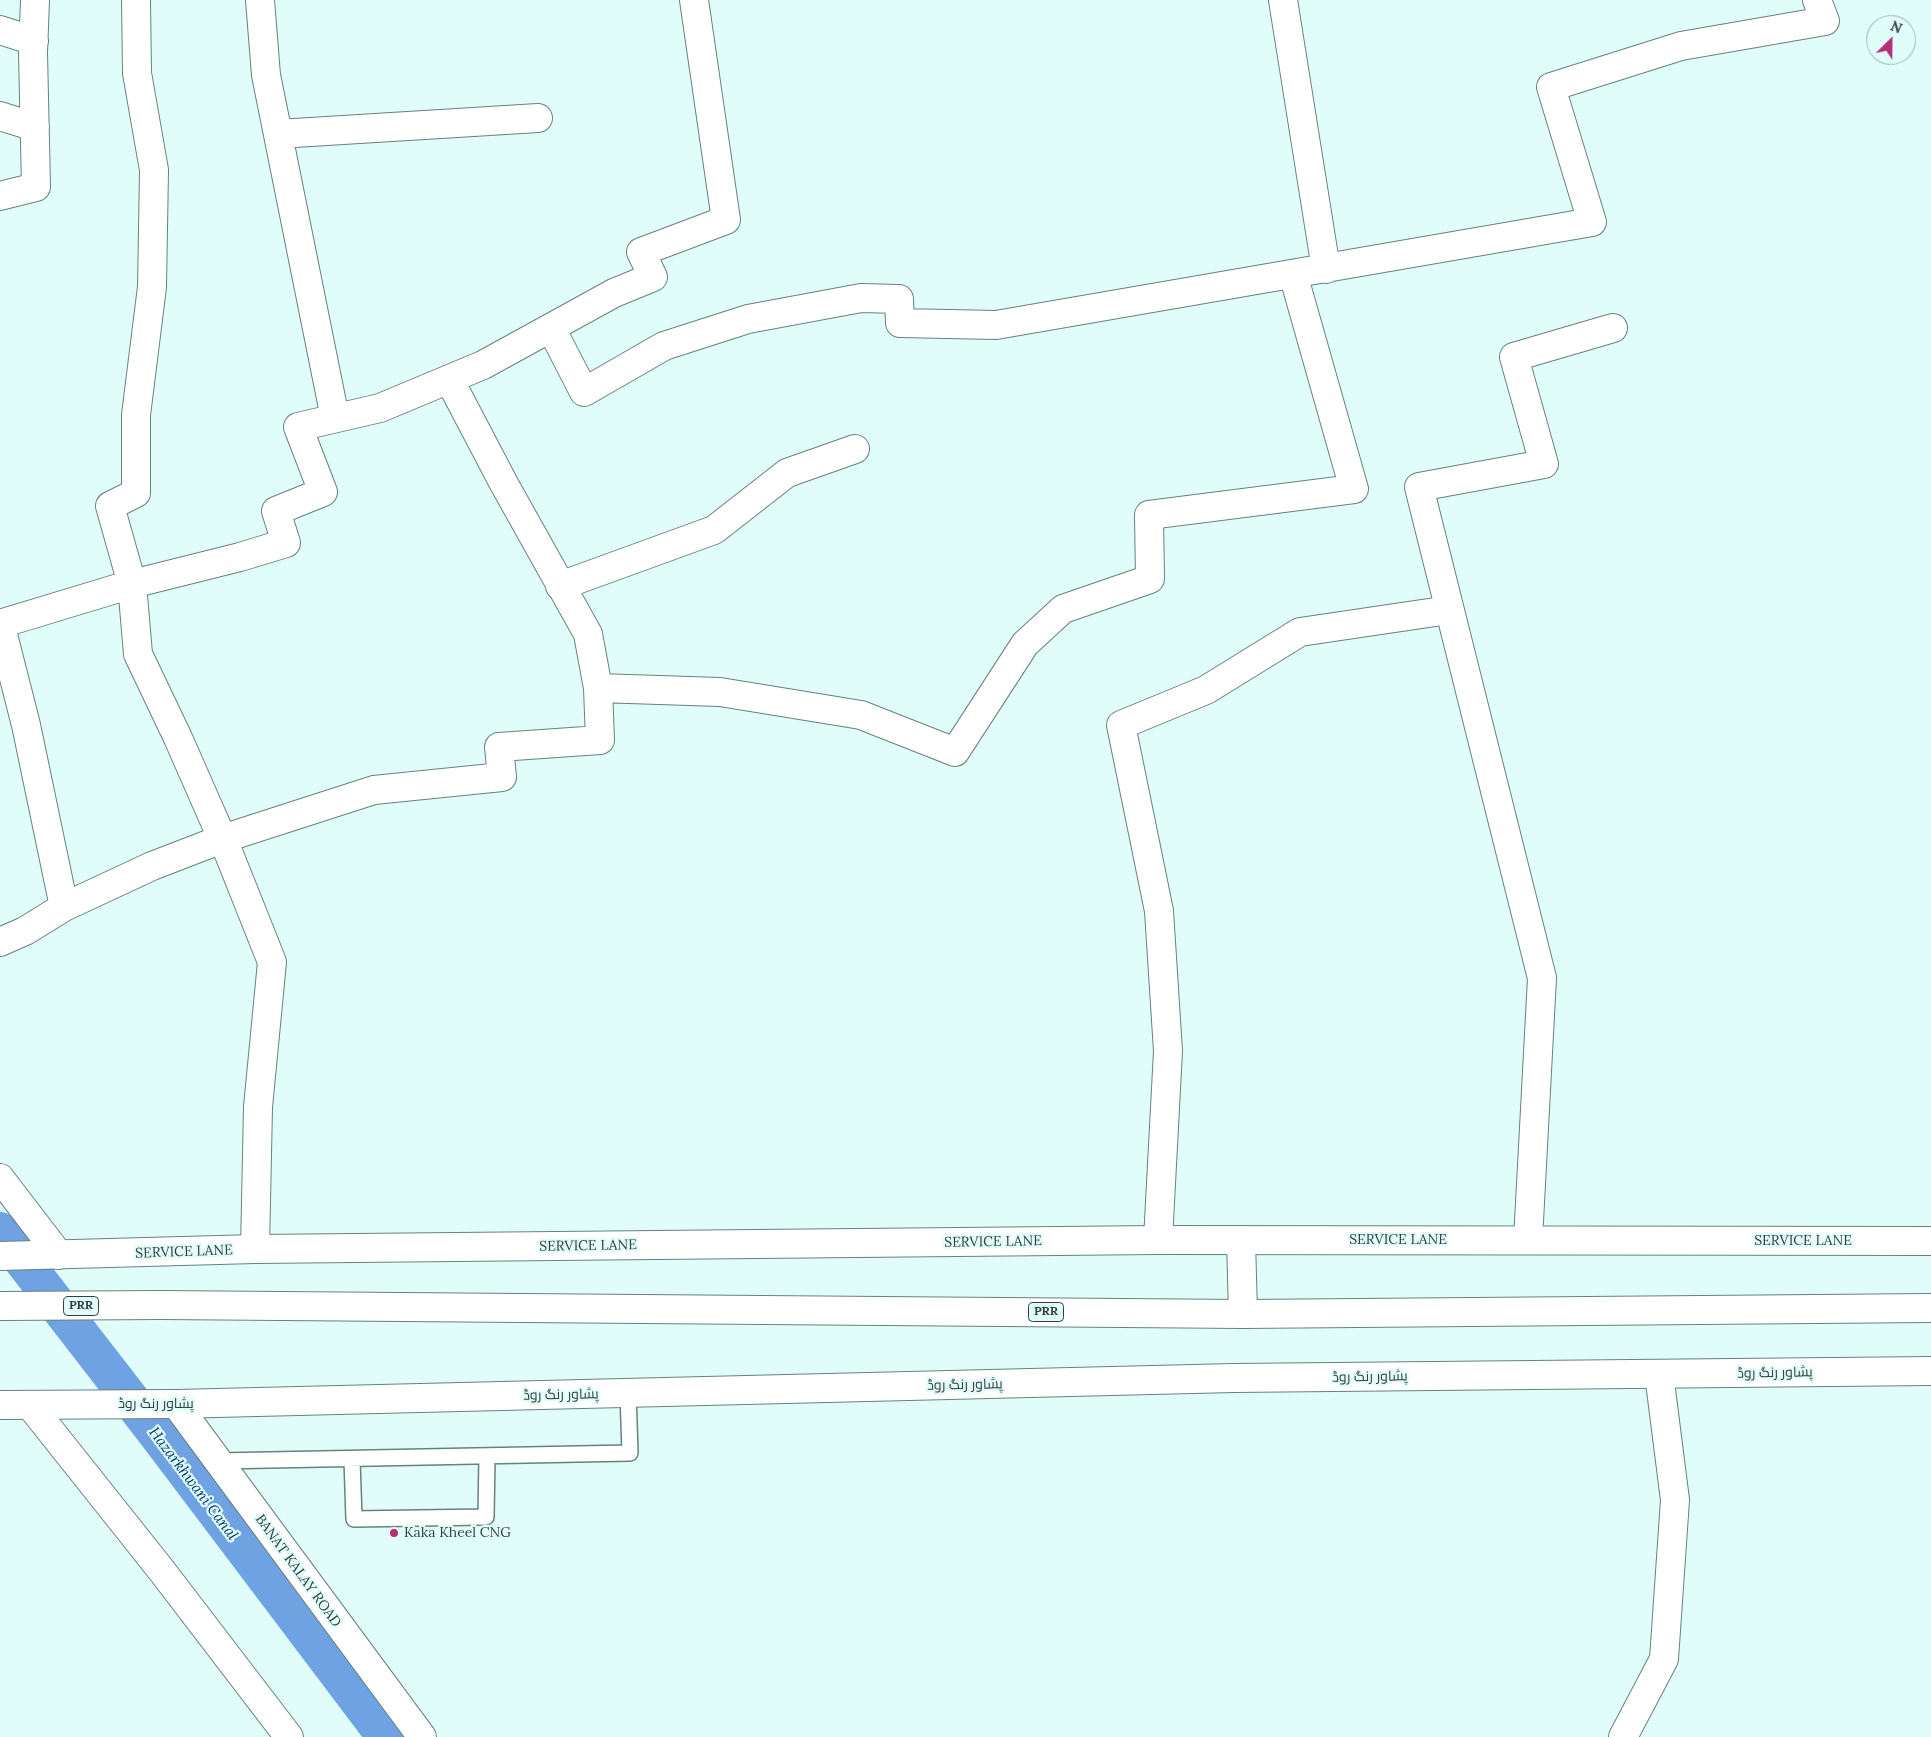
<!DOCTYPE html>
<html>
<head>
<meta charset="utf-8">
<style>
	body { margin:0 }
	#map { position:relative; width:1931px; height:1737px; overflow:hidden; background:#e1fdfa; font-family:Lora,serif }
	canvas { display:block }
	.north { position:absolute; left:1866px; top:15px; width:50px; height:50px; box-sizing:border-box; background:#e1fdfa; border:1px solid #9bb1ae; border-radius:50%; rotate:23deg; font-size:14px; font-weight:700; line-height:20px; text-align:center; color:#333e3d }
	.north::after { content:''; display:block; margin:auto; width:18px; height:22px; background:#b42f73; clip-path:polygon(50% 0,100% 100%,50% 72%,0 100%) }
</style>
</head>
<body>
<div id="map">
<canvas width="1931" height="1737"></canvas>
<div class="north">N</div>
</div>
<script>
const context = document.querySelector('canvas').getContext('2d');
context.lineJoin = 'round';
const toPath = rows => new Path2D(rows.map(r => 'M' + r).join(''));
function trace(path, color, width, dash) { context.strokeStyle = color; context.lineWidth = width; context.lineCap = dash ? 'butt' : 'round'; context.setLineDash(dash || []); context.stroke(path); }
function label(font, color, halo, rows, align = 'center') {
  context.font = font + ' Lora,Cairo,serif'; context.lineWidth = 4.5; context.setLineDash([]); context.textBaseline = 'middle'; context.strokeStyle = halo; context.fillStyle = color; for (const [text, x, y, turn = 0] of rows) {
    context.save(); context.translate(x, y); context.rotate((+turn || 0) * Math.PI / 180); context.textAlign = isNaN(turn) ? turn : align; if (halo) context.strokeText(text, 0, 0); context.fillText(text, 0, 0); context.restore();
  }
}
trace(toPath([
	[0,1231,158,1435,386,1737]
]), '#6fa2e2', 38);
const service = toPath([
	[352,1459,354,1519,486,1517,487,1456],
	[218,1461,630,1453,628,1393]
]);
const minor = toPath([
	[260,0,266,75,335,418],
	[1283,0,1326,269],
	[0,30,34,41],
	[0,116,35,127],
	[278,134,538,118],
	[0,196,36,187,33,53,35,0],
	[551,328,584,392,664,346,748,319,861,298,899,299,900,323,996,325,1592,222,1551,87,1681,46,1825,21,1817,0],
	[449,379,503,482,588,634,598,688],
	[560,586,714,530,787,473,855,449],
	[0,623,26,725,64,907],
	[0,624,132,584,110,506,136,493,136,415,152,287,154,170,137,73,136,0],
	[0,942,25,931,64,907,152,866,222,839,374,790,502,777,499,747,600,740,598,688,720,692,861,715,955,752,1025,644,1063,609,1150,579,1149,515,1354,489,1293,274],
	[0,1178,59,1255],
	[1158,1240,1168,1051,1159,911,1121,725,1206,690,1300,632,1449,610],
	[1241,1240,1243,1314],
	[1528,1240,1542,978,1419,487,1544,464,1514,357,1613,328],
	[255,1249,258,1107,272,962,229,854,178,738,138,654,132,584,240,557,286,543,276,511,323,492,298,427,380,408,483,365,614,293,653,277,641,252,726,220,694,0],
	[30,1405,162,1571,289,1737],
	[1623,1737,1664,1659,1675,1500,1659,1374]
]);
const tertiary = toPath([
	[0,1256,255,1249,1158,1240,1931,1241],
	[176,1404,422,1737]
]);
const trunk = toPath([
	[0,1306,161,1305,1243,1314,1931,1308],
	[0,1405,176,1404,1234,1378,1931,1371]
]);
trace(service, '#67817e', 18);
trace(minor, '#67817e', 30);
trace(tertiary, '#67817e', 30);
trace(trunk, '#67817e', 30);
trace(service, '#fff', 15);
trace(minor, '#fff', 28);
trace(tertiary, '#fff', 28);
trace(trunk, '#fff', 28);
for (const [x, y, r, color] of [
	[394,1533,5,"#b42f73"]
]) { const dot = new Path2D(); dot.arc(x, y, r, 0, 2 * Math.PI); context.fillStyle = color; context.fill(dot); trace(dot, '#e1fdfa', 2); }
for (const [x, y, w] of [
	[81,1306,35],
	[1046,1312,35]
]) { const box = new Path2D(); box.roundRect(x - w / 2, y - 9.5, w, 19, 4); context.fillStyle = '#e1fdfa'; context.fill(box); trace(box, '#333e3d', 1); }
label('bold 12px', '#333e3d', null, [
	["PRR",81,1306],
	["PRR",1046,1312]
]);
label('14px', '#333e3d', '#e1fdfa', [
	["SERVICE LANE",1398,1240],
	["SERVICE LANE",1803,1241],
	["SERVICE LANE",993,1242,-1],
	["SERVICE LANE",588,1246,-1],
	["SERVICE LANE",184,1252,-2],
	["پشاور رنگ روڈ",1775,1373,-1],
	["پشاور رنگ روڈ",1370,1377,-1],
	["پشاور رنگ روڈ",965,1385,-1],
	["پشاور رنگ روڈ",561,1395,-1],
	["پشاور رنگ روڈ",156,1404],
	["BANAT KALAY ROAD",298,1571,54]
]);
label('14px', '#333e3d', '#e1fdfa', [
	["Kaka Kheel CNG",404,1533]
], 'left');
label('italic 15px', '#00356e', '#e1fdfa', [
	["Hazarkhwani Canal",193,1484,53]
]);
</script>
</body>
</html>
